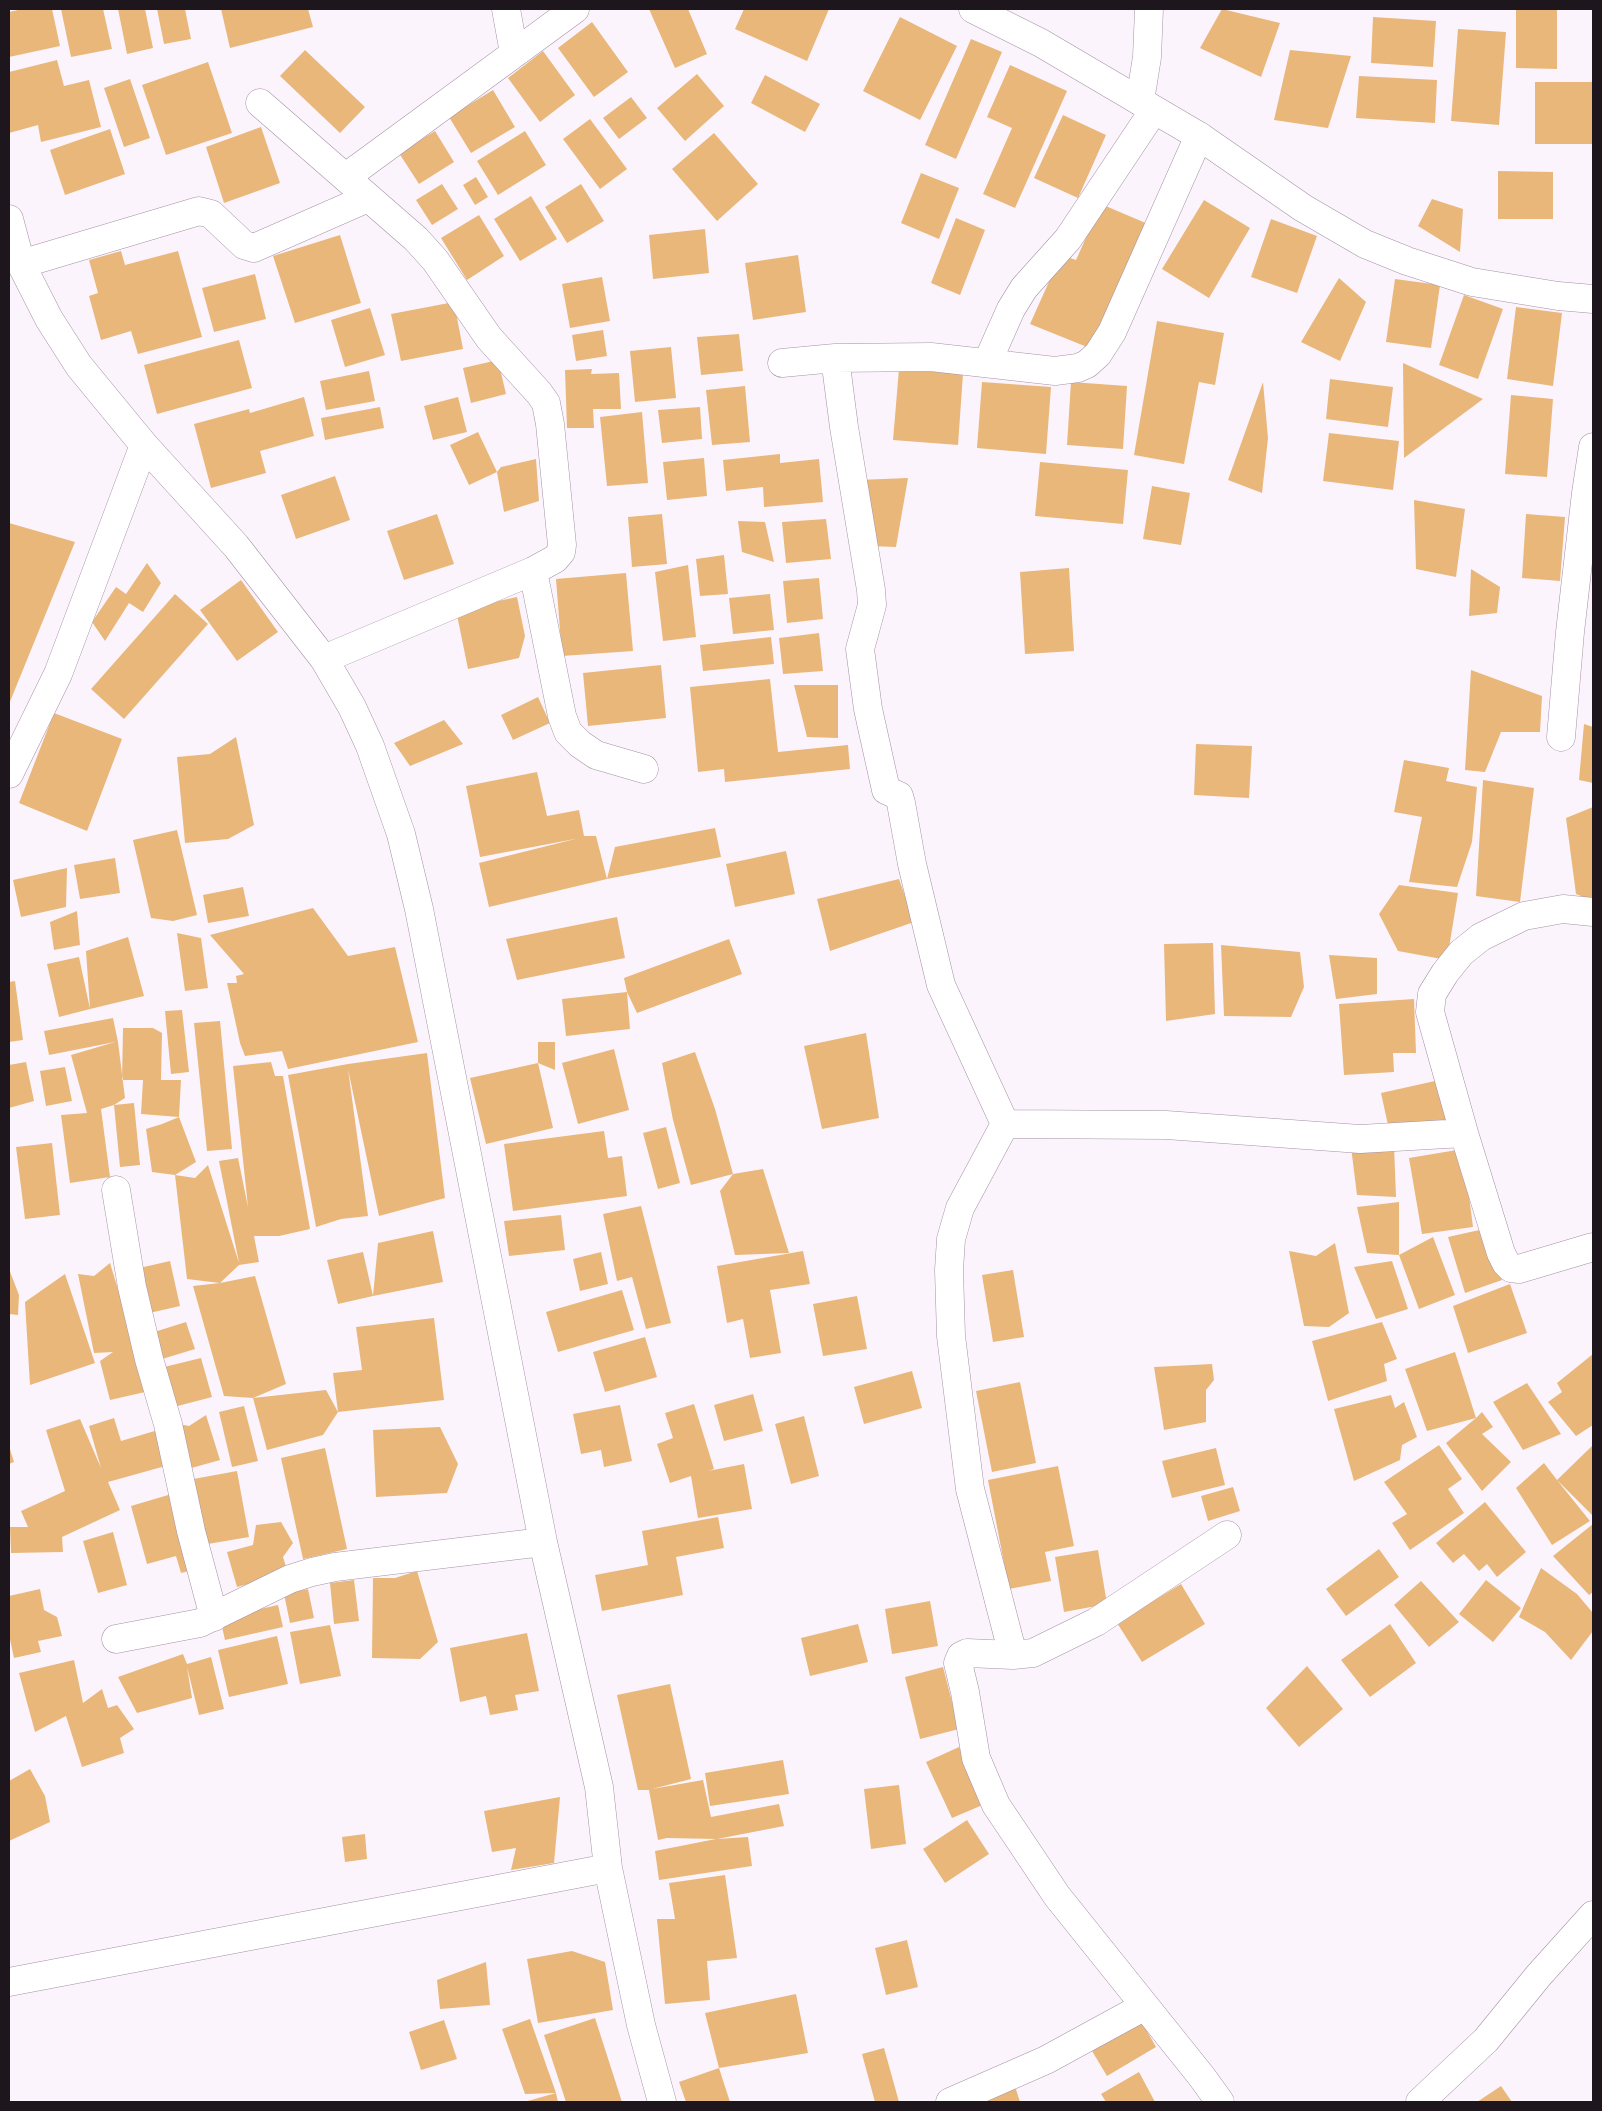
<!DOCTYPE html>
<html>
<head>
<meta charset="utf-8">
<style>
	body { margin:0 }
	#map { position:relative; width:1602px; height:2111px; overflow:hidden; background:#fcf4fc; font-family:"Fira Sans Condensed",sans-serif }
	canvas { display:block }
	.frame { position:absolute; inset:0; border:10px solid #1d161d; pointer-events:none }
</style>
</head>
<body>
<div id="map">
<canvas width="1602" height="2111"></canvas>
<div class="frame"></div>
</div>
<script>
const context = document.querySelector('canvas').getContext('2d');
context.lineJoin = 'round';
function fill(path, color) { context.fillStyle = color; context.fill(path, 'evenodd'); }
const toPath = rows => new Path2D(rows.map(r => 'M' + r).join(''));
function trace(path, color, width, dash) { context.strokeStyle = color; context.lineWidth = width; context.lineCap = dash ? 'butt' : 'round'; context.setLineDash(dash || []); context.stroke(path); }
fill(toPath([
	[23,9,52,9,60,46,9,57,9,12],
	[61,9,103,9,112,49,71,57],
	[118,9,145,9,153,48,127,54],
	[157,9,185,9,191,39,164,44],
	[221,9,308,9,313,27,230,48],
	[649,9,688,9,707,54,675,68],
	[744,9,829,9,807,61,735,29],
	[1222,9,1280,23,1261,77,1200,48],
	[1516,9,1557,9,1557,69,1516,68],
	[900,17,957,46,920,120,863,91],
	[1373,17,1436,21,1433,67,1371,63],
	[592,22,628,72,594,97,558,48],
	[1458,29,1506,32,1499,125,1451,121],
	[971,39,1002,52,956,159,925,145],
	[305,50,365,107,340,133,280,76],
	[1290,50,1351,56,1328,128,1274,120],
	[543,51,575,95,540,122,508,78],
	[57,60,64,86,89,80,101,127,41,142,38,125,9,133,9,72],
	[208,62,232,133,166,155,142,85],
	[1010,65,1067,91,1015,208,983,194,1012,128,987,117],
	[697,74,724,106,685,141,657,108],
	[765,75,820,104,805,132,751,103],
	[1359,76,1437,80,1435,123,1356,118],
	[130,79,150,138,124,147,104,88],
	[1535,82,1593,82,1593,144,1535,144],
	[493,90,515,127,471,153,449,117],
	[631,97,647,118,619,139,603,118],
	[1063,115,1106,135,1078,198,1034,178],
	[590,119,627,169,600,189,563,139],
	[261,127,280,183,224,203,206,147],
	[110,129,125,174,65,195,50,150],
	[435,131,454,162,419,184,399,153],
	[525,131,546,165,498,195,477,161],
	[714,133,758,184,717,221,672,169],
	[1498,171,1553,172,1553,219,1498,219],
	[921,173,959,188,939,239,901,223],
	[476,177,488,197,475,205,463,185],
	[442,184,458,209,432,225,416,200],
	[581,184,604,221,567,243,545,207],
	[531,196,557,239,520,261,494,219],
	[1432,199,1463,209,1460,252,1418,226],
	[1204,200,1250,228,1209,298,1162,269],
	[1101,204,1148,224,1092,349,1030,324,1061,255,1076,260],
	[479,215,504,256,467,280,441,238],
	[956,218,985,230,960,295,931,283],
	[1271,219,1317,236,1297,293,1251,277],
	[705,229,709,273,653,279,649,235],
	[340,235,361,303,295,323,273,256],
	[121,251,125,265,178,251,202,337,138,354,131,331,101,340,89,296,98,293,89,260],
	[798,255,806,312,753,320,745,263],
	[255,274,266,319,214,332,202,288],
	[602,277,610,321,570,328,562,284],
	[1339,278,1366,302,1340,361,1301,342],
	[1395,279,1440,285,1431,348,1386,342],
	[1464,295,1503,309,1478,379,1439,365],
	[454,302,463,349,401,361,391,314],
	[1516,307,1562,313,1553,386,1507,379],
	[370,308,385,355,345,367,331,320],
	[1157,321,1224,333,1215,385,1199,382,1184,464,1134,455],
	[603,330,607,356,576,361,572,335],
	[739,334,743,371,701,375,697,337],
	[239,340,252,388,157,414,144,365],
	[671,347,676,398,635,402,630,351],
	[498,360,506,394,471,403,463,368],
	[1403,363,1483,399,1404,458],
	[592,369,591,374,619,373,621,409,593,409,594,428,567,428,565,370],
	[899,369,963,374,958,445,893,440],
	[369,371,375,401,326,410,320,381],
	[1330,379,1393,387,1388,427,1326,419],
	[982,382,1051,387,1046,454,977,448],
	[1071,382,1127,386,1123,449,1067,445],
	[1263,382,1268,438,1262,493,1228,480],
	[745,386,750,442,712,445,706,390],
	[1511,395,1553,399,1547,477,1505,474],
	[304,397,314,436,260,451,266,473,211,488,194,424,249,409,250,413],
	[458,397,467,432,433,440,424,406],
	[380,407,384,428,325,440,321,418],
	[700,407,702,439,662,443,658,410],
	[642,412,648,483,607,486,600,417],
	[478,432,497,472,501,467,536,459,539,501,504,512,497,472,469,485,450,445],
	[1329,433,1399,441,1393,490,1323,481],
	[780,454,780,463,819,459,823,502,764,507,763,487,726,491,723,460],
	[704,458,707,496,667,500,663,462],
	[1040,462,1128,470,1123,524,1035,516],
	[335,476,350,520,296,539,281,495],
	[908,478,896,547,868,546,858,480],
	[1152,486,1190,493,1181,545,1143,539],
	[1414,500,1465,509,1456,577,1416,569],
	[437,514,454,564,404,580,387,531],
	[662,514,667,564,632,567,628,517],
	[1526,514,1565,517,1560,581,1522,578],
	[826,519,831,559,786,563,782,522],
	[738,521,765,522,774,562,742,552],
	[9,523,75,542,9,704],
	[724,555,728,594,700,596,696,559],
	[147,563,161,583,143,612,129,603,105,641,92,622,116,587,126,594],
	[688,565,696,637,663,641,655,572],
	[1069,568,1074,651,1025,654,1020,572],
	[1471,569,1500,587,1497,613,1469,616],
	[626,573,633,651,562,656,556,579],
	[819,578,823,619,787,623,783,581],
	[241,580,278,632,237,661,200,610],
	[175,594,208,624,124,719,91,689],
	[770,594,774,630,733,634,729,598],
	[517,597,525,636,519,658,468,669,456,610],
	[819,633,823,671,783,674,779,638],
	[771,637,774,664,703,671,700,645],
	[661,665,666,718,588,726,583,673],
	[1471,670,1542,696,1540,732,1501,732,1485,772,1465,770],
	[770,679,778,752,848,745,850,769,725,782,724,769,698,772,690,687],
	[794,685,838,685,838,738,807,737],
	[538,697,550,723,513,740,501,715],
	[54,713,122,739,87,831,19,803],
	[444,720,463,744,410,766,394,743],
	[1584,724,1593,727,1593,783,1579,780],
	[236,737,254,825,228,839,185,843,177,757,210,754],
	[1196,744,1252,746,1249,798,1194,795],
	[1404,760,1449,768,1446,781,1477,787,1472,842,1457,887,1409,882,1422,817,1394,812],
	[537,772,547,816,579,810,584,836,596,836,607,879,489,907,479,863,575,839,480,857,466,786],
	[1483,780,1534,788,1520,902,1476,896],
	[1593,807,1593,901,1576,894,1566,818],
	[715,828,721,857,607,879,615,847],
	[177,830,197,915,173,921,151,918,133,840],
	[786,851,795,894,735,907,726,864],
	[115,858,120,893,80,899,74,865],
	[67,868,66,907,21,917,13,880],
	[899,879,914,922,830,951,817,899],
	[1399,885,1458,893,1447,960,1398,951,1379,914],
	[243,887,249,916,208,923,203,895],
	[313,908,348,956,395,947,418,1042,288,1069,282,1051,245,1056,240,1043,227,983,237,983,236,976,244,974,210,935],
	[77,911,80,945,54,950,50,922],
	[617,917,625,958,517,980,506,939],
	[177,933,201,938,208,988,185,991],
	[128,937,144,996,90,1009,59,1017,47,964,79,957,90,1009,86,951],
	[729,939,742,974,637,1013,627,992,624,978],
	[1213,943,1215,1014,1166,1021,1164,944],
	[1221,945,1300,952,1304,987,1291,1017,1224,1016],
	[1329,955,1377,958,1377,994,1336,999],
	[15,981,23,1040,9,1042,9,982],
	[627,992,630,1029,566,1036,562,999],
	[1414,999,1416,1053,1393,1053,1394,1072,1344,1075,1339,1004],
	[182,1010,189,1072,171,1074,165,1011],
	[113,1018,118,1042,125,1098,114,1105,134,1103,140,1165,120,1167,114,1105,101,1109,110,1177,70,1183,61,1115,87,1113,71,1055,115,1042,49,1055,44,1031],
	[220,1021,232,1149,207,1151,194,1023],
	[123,1028,153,1028,162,1033,161,1080,181,1080,179,1117,141,1114,143,1080,122,1080],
	[866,1033,879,1118,822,1129,804,1046],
	[538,1042,555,1042,555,1070,538,1063],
	[614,1049,629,1110,578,1124,562,1063],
	[695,1052,715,1109,733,1174,691,1185,673,1120,662,1063],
	[427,1053,445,1198,379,1216,348,1069,368,1216,341,1219,316,1227,288,1075,348,1064],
	[26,1062,34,1101,9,1108,9,1065],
	[271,1062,275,1076,283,1076,310,1229,279,1236,254,1236,259,1262,239,1265,220,1283,255,1276,286,1384,253,1398,224,1396,193,1286,220,1283,187,1279,175,1175,195,1178,208,1165,239,1263,219,1161,238,1158,248,1207,233,1066],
	[538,1063,553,1128,486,1144,470,1078],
	[65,1067,72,1101,46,1106,40,1071],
	[1444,1079,1449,1127,1388,1125,1381,1093],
	[179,1117,196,1162,175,1175,152,1172,146,1129,162,1124],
	[666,1127,680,1183,658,1189,643,1133],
	[604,1131,608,1158,622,1156,627,1196,513,1211,504,1144],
	[52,1143,60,1215,25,1219,16,1147],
	[1394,1145,1396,1197,1357,1195,1351,1147],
	[1463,1149,1473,1227,1422,1234,1409,1158],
	[763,1169,789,1253,735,1255,720,1191,733,1174],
	[1399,1202,1399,1255,1433,1237,1455,1295,1419,1309,1399,1255,1367,1253,1357,1207],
	[641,1206,671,1323,646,1329,632,1277,617,1281,603,1214],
	[561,1215,565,1250,509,1256,504,1221],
	[1484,1229,1502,1280,1465,1293,1448,1237],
	[433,1231,443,1282,373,1296,378,1243],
	[1335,1243,1349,1313,1329,1327,1304,1326,1289,1251,1316,1256],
	[803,1251,810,1284,770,1290,781,1353,750,1358,743,1319,727,1323,717,1266],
	[363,1252,373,1296,338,1304,327,1260],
	[601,1252,608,1284,580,1291,573,1259],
	[170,1261,180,1306,145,1314,135,1269],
	[1392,1261,1408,1309,1376,1319,1354,1267],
	[110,1263,133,1339,145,1392,110,1400,100,1361,113,1352,94,1353,78,1274,94,1276],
	[9,1269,19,1295,18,1315,9,1314],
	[1013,1270,1024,1337,993,1342,982,1275],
	[65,1274,95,1363,30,1385,25,1302],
	[1510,1284,1527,1333,1468,1353,1453,1306],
	[622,1290,634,1330,558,1352,546,1312],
	[857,1296,867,1349,823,1356,813,1304],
	[434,1318,444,1400,338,1412,333,1373,362,1370,356,1327],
	[186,1322,195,1349,159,1360,151,1333],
	[1382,1322,1397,1359,1384,1364,1387,1381,1328,1401,1312,1341],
	[645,1337,657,1377,605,1392,593,1352],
	[1455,1352,1476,1418,1482,1412,1493,1427,1482,1434,1511,1462,1482,1491,1446,1443,1476,1418,1427,1431,1405,1369],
	[1593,1354,1593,1425,1576,1436,1548,1402,1562,1392,1557,1383],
	[201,1358,212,1397,170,1408,160,1368],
	[1212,1364,1214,1380,1206,1390,1206,1422,1164,1430,1154,1367],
	[912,1371,922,1408,864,1424,854,1387],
	[1020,1382,1036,1463,992,1472,976,1391],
	[1527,1383,1561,1434,1523,1450,1493,1402],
	[326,1390,338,1412,323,1435,267,1450,253,1398],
	[753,1394,763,1431,724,1441,714,1405],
	[1391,1395,1395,1408,1404,1402,1417,1437,1402,1445,1400,1460,1354,1481,1334,1409],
	[694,1404,714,1469,708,1471,744,1464,752,1509,698,1518,691,1476,670,1483,657,1444,673,1438,665,1413],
	[620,1405,632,1461,604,1467,601,1450,581,1454,573,1414],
	[244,1406,258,1461,232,1467,219,1412],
	[206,1415,220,1460,188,1469,174,1423,189,1426],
	[804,1416,819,1476,791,1484,775,1424],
	[114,1418,121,1441,158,1430,169,1465,108,1482,120,1510,62,1537,63,1552,11,1553,10,1527,28,1527,21,1511,65,1491,46,1430,80,1419,101,1468,89,1426],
	[440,1427,458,1464,447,1493,376,1497,373,1430],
	[1439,1445,1462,1479,1448,1489,1464,1513,1410,1550,1392,1523,1407,1514,1384,1482],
	[9,1446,14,1462,9,1464],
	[1592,1446,1593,1516,1557,1480,1590,1521,1552,1545,1516,1488,1544,1463,1557,1480],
	[325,1448,347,1549,303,1559,281,1458],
	[1216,1448,1225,1485,1172,1498,1162,1461],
	[1058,1466,1074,1546,1045,1552,1051,1581,1009,1589,988,1480],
	[237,1471,249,1537,202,1545,188,1480],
	[1233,1487,1240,1511,1208,1521,1201,1496],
	[175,1493,197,1569,181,1573,176,1556,147,1564,131,1506],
	[1485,1502,1526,1552,1497,1577,1487,1564,1479,1571,1464,1554,1453,1563,1436,1543],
	[718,1517,724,1548,676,1557,683,1595,602,1611,595,1575,648,1565,642,1531],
	[281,1522,293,1543,283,1557,288,1573,237,1587,227,1552,253,1545,256,1525],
	[1593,1524,1593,1592,1589,1595,1553,1556],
	[113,1532,127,1585,98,1593,83,1541],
	[1379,1549,1399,1577,1346,1616,1326,1589],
	[1098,1550,1107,1604,1064,1612,1055,1557],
	[1541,1568,1577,1594,1593,1613,1593,1631,1571,1660,1545,1632,1519,1617],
	[417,1571,438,1642,420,1659,372,1658,373,1578,395,1578],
	[354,1580,359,1621,334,1624,330,1583],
	[1486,1580,1521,1608,1493,1642,1459,1614],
	[1421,1581,1459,1622,1429,1647,1394,1605],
	[1181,1584,1205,1624,1142,1662,1117,1623],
	[40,1589,44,1610,57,1617,62,1636,38,1641,41,1652,14,1658,9,1635,9,1596],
	[308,1589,314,1618,290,1623,284,1594],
	[930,1601,938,1646,892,1654,885,1609],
	[278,1605,283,1627,225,1640,220,1618],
	[858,1624,868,1662,810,1676,801,1638],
	[1390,1624,1416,1663,1370,1697,1341,1660],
	[330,1625,341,1676,300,1684,290,1632],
	[527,1633,539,1691,515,1695,518,1710,490,1715,486,1696,460,1702,450,1648],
	[277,1636,288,1684,229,1697,218,1650],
	[183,1654,187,1664,211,1657,224,1709,199,1715,187,1667,192,1698,137,1713,118,1677],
	[74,1660,83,1703,102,1689,108,1708,117,1705,134,1729,120,1738,124,1753,82,1767,66,1716,35,1732,19,1673],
	[1307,1666,1343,1709,1299,1747,1266,1708],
	[943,1667,959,1729,920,1739,905,1677],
	[670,1684,691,1779,652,1789,703,1780,711,1817,779,1804,784,1826,717,1839,748,1837,752,1866,659,1880,655,1851,716,1839,667,1838,658,1840,649,1790,638,1790,617,1695],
	[959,1747,985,1804,952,1818,926,1762],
	[783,1760,789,1794,710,1806,705,1773],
	[30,1769,45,1796,50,1822,9,1841,9,1781],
	[899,1785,906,1844,871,1849,864,1789],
	[560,1797,554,1863,511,1870,516,1848,492,1852,484,1811],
	[967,1820,989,1854,945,1883,923,1849],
	[365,1834,367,1859,345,1862,342,1837],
	[725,1875,737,1958,707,1961,710,2000,665,2004,657,1919,675,1919,669,1883],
	[907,1940,918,1987,886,1995,875,1948],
	[572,1951,605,1962,613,2010,538,2023,527,1959],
	[486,1962,490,2005,440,2009,437,1980],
	[796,1994,808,2053,719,2068,705,2013],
	[1139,2017,1156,2047,1107,2076,1089,2046],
	[595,2018,622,2102,566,2102,544,2035],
	[530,2019,556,2093,558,2102,524,2102,556,2093,525,2094,502,2029],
	[444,2020,457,2059,421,2070,409,2032],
	[884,2048,899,2102,875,2102,862,2054],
	[719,2068,730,2102,686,2102,679,2082],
	[1139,2072,1155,2102,1106,2102,1101,2094],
	[1015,2086,1020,2102,981,2102],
	[1501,2086,1512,2102,1477,2102]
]), '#e9b77a');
const minor = toPath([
	[506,9,514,53],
	[1140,101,1147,57,1149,9],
	[260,103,416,239,435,260,489,338,539,393,546,403,550,424,562,545,561,552,555,559,533,571,324,659],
	[346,177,575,9],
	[9,219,21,264,49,319,79,366,144,445,236,546,324,659,352,707,370,746,401,834,419,909,543,1542,599,1787,608,1868,641,2025,662,2102],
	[21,264,199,211,211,214,244,245,254,248,368,198],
	[835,358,844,427,871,590,872,605,860,649,868,709,886,790,899,796,901,803,912,864,941,985,1005,1124,1166,1125,1360,1139,1464,1133],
	[782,363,835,358,931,357,1055,371,1078,368,1087,364,1098,354,1112,332,1199,136],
	[987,363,1011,309,1024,288,1068,239,1154,110],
	[533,571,562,716,568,732,580,744,596,755,644,769],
	[1561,737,1570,632,1586,493,1593,447],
	[9,774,58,674,144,445],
	[1593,912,1563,909,1524,916,1481,937,1461,953,1445,973,1432,994,1430,1012,1464,1133,1501,1253,1506,1263,1511,1268,1519,1269,1593,1247],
	[1005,1124,960,1208,951,1239,949,1270,951,1336,970,1489,1013,1655],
	[116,1190,132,1287,149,1359,168,1424,191,1531,214,1617],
	[116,1639,200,1623,290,1579,312,1572,335,1567,543,1542],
	[9,1982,608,1868],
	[950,2102,1046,2060,1145,2006],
	[1220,2102,1202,2077,1057,1896,996,1805,976,1758,965,1692,958,1663,961,1656,967,1653,1013,1655,1033,1653,1096,1622,1227,1535],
	[1420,2102,1486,2040,1539,1975,1593,1915]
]);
const major = toPath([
	[973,9,1041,43,1199,136,1303,208,1365,244,1407,261,1472,282,1558,296,1593,299]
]);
trace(minor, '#a591a5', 29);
trace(major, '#a591a5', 29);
trace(minor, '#fff', 28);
trace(major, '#fff', 28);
</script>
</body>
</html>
